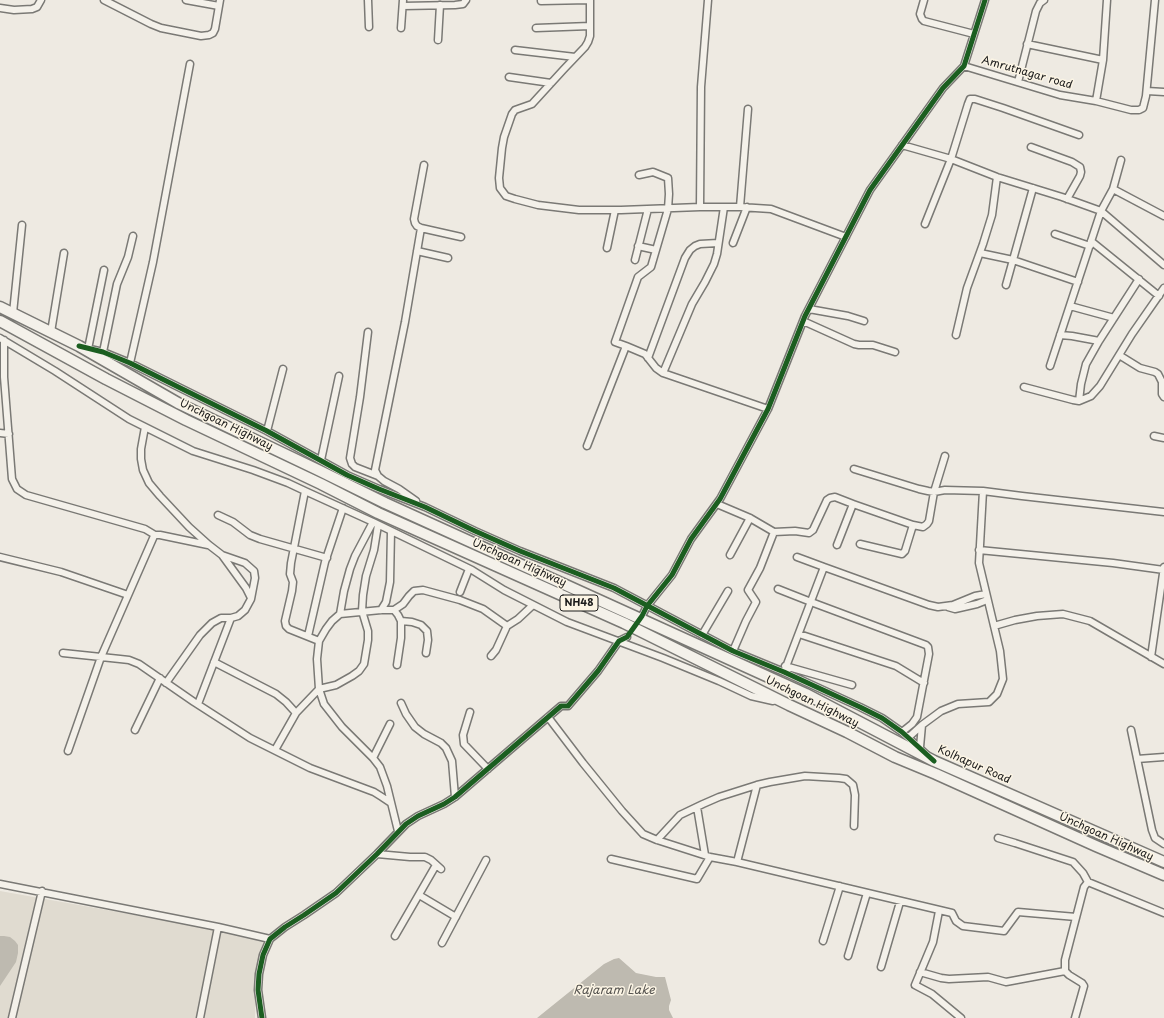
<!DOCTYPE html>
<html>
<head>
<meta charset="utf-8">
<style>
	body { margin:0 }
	canvas { display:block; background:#eeeae2 }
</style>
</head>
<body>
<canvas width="1164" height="1018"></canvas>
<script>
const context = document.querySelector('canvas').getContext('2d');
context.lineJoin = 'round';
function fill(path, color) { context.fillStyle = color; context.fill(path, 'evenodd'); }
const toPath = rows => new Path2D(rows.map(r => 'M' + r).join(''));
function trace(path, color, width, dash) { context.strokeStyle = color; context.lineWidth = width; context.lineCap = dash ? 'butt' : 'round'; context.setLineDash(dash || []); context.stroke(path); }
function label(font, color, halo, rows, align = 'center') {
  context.font = font + ' "Playpen Sans",sans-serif'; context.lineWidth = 3; context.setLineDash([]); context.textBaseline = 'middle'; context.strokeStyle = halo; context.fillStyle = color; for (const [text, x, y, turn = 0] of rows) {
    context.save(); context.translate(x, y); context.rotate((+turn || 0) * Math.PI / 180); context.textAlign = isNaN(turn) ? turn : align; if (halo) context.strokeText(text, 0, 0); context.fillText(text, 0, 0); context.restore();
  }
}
fill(toPath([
	[0,891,270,939,256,975,255,1018,0,1018]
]), '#e0dbd0');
fill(toPath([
	[0,936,4,936,10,937,15,941,18,945,18,953,16,962,0,986],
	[619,958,636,973,656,977,665,977,671,1000,669,1006,669,1010,673,1018,537,1018,604,964,614,959]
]), '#bebab0');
const minor = toPath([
	[104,0,151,24,161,28,201,36,209,35,213,33,215,29,220,0],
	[186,0,219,6],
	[368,0,369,27],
	[590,0,590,36,588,42,585,47,564,69,532,104,515,110,512,114,504,137,502,148,499,178,500,188,506,196,515,199,538,205,579,210,621,210,700,207,740,207,771,209,846,237],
	[924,0,920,14,922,19,924,21,974,34],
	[541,1,589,0],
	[403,6,455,5,463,4,466,0],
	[0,8,14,10,32,9,37,7,41,0],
	[401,28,403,0],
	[536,28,590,26],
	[438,40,440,5],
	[1027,44,1103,60],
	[515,50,575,57],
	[964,66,1060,95,1096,101,1131,110,1139,110,1143,108,1146,96,1155,0],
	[509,77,551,83],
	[1018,82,1036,11,1040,3,1044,0],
	[1147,91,1164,92],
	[1096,101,1103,60,1107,0],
	[902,145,951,159,997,177,1062,197,1101,211,1050,366],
	[1031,147,1072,162,1080,167,1081,172,1080,176,1067,199],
	[1121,160,1113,189,1101,211,1164,265],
	[424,165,414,219,415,223,417,226,421,228,461,237],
	[1113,189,1164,216],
	[700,207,701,87,708,0],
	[740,207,748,109],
	[925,224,951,159,968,104,970,99,975,99,1003,108,1079,135],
	[1055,234,1090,246],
	[1091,241,1159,296],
	[733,243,747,207],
	[638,246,656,250],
	[607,248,615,210],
	[417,251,448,258],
	[980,253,1013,260,1078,282],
	[635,260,648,209],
	[1006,285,1033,188],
	[1070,306,1114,318],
	[809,309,848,316,864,321],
	[13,313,22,225],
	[803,321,854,344,859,345,873,345,895,352],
	[51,332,64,253],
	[368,332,360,397,350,458,352,464,355,467,378,476],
	[956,335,967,288,983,244,992,215,997,177],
	[1060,335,1072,336,1099,341],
	[0,338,55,371,129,419,193,451,253,470,288,483,305,491,373,522,472,570,504,590,567,622,663,658,719,681,751,696,773,701],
	[4,340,4,377,12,479,17,489,26,495,145,529,155,535],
	[626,346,645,354,656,368,663,373,768,409],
	[88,349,104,270],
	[90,349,103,352,130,363,267,431,347,475,379,489,425,507,475,531,520,551,614,588,733,651,784,672,860,707,882,718,902,732,927,755],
	[103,352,117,284,128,257,133,236],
	[1119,355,1140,368,1155,372,1158,374,1162,382,1162,394,1164,397],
	[648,358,685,258,690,250,695,246,700,244,718,243],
	[130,363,153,262,190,64],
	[663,373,692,304,705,282,714,264,717,254,724,207],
	[1024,387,1073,400,1079,401,1091,396,1100,386,1132,334,1164,288],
	[1079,401,1081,384,1086,364,1099,341,1139,279],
	[145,427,141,449,141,459,143,470,149,483,160,496,189,527,209,545,222,555,245,563,254,571,255,578,251,599,245,610,238,616,231,618,198,704],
	[267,431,283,369],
	[0,433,9,434],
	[1154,436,1164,438],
	[587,446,626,346,615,342,638,277,651,267,668,209,669,194,668,178,653,172,639,175],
	[321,460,339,376],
	[854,469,919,489,928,491,934,492,945,490,983,491],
	[305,491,291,563,290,574,293,582,292,591,285,621,286,626,289,629,319,641],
	[416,501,399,489,384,481,378,476,375,470,405,322,421,228],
	[717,504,750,518,774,532,760,568,748,590,756,602,746,621,733,651],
	[853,504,913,525,905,551,902,554,860,544],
	[218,515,233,522,250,535,260,539,327,558],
	[913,525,923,527,927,524,929,521,934,492,945,456],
	[774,532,795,531,809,533,813,530,827,500,830,498,835,497,853,504,837,545],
	[979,550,1113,563,1164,570],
	[222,555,246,588,251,598],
	[730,555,750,518],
	[0,557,61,572,128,595],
	[797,557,824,567],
	[778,589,811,602,926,645,928,647,929,654,917,717,912,724,902,732],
	[460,592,469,569],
	[948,607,955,609,977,604,987,600],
	[381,610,386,602,390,582,391,531],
	[394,610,398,615,401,621,401,638,397,665],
	[340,614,344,591,350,569,355,556,373,522],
	[642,616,647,606,672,575,691,539,720,499,768,409,805,316,870,190,943,88,964,66,985,0],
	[401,621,412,622,421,625,427,631,428,640,426,653],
	[994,626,1015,620,1037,616,1063,614,1090,621,1164,664],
	[799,634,896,666,924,683],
	[702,635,728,591],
	[308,636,325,562,343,508],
	[63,653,120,659,129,660,139,664,194,702,250,738,310,768,374,792,382,797,391,803],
	[491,656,496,650,507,626,518,619,533,605],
	[1151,657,1164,567],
	[214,662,276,694,286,702,296,713],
	[785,666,852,685],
	[784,672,824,567,929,605,938,607,953,605,975,596,986,594],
	[166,683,200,635,212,623,221,618,231,618],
	[401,703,406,714,415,727,424,734,441,743,446,748,452,761,455,797],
	[470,712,463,735,464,744,488,769],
	[548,717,583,763,622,811,643,834,657,840,710,857,737,862],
	[135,730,160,678],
	[1131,730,1152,830,1155,838,1164,844],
	[907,736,910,736,922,725],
	[920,747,922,725,941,711,958,704,989,702,997,694,1003,679,1000,651,979,563,983,491,1022,496,1164,512],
	[275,750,296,713,319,689,336,685,352,676,359,671,364,664,368,640,368,631,362,611,363,595,366,576,374,550,378,525],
	[68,751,101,657,154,536,155,535,160,535,208,545],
	[373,758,390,724],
	[1137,759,1164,757],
	[697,807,705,855],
	[854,826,855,795,853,785,846,779,839,778,805,776,770,782,757,785,737,862,952,913,956,921,963,926,1004,931,1018,912,1076,917],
	[398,831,387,786,380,767,373,758,342,727,324,704,319,689,317,659,319,641,326,629,332,621,340,614,381,610,394,610,403,604,409,596,414,591,423,590,460,600,483,609,507,626],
	[998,838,1015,843,1073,862,1083,873,1088,882],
	[657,840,680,815,703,804,719,797,757,785],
	[377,854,410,857,425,857,431,860,441,869],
	[611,859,697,879,710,857],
	[0,884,218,927,270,939],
	[419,895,456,917],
	[939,911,933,942,915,985,932,994,961,1018],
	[395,936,436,865],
	[823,941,840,886],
	[442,943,486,860],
	[848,956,867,893],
	[881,967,900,902],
	[920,972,941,978,949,979,988,977,1006,982,1065,971],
	[12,1018,42,891],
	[200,1018,218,927],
	[262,1018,258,990,259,974,263,955,270,939,285,927,304,915,336,893,377,854,406,824,418,816,444,804,455,797,561,706,568,706,598,671,619,641,627,637],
	[1075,1018,1084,986,1082,983,1069,975,1065,971,1065,960,1084,887,1088,882,1164,913]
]);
const trunk = toPath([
	[0,307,79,346,178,403,318,470,385,503,806,694,934,761,1164,862],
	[0,321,106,379,186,420,321,484,378,513,624,623,789,705,847,732,895,757,936,774,1096,846,1164,875]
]);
trace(minor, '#7a7975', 9);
trace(trunk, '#7a7975', 13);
trace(minor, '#f4f1ea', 6);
trace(trunk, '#f4f1ea', 10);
trace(toPath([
	[79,346,103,352,130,363,267,431,347,475,379,489,425,507,475,531,520,551,614,588,733,651,784,672,860,707,882,718,902,732,934,761],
	[262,1018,258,990,259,974,263,955,270,939,285,927,304,915,336,893,377,854,406,824,418,816,444,804,455,797,561,706,568,706,598,671,619,641,627,637,642,616,647,606,672,575,691,539,720,499,768,409,805,316,870,190,943,88,964,66,985,0]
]), '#1b5e20', 5);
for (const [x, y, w] of [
	[579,603,38]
]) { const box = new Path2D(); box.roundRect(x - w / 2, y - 8, w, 16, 3); context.fillStyle = '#fcf5e5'; context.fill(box); trace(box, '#1c1c1c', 1); }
label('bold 10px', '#1c1c1c', null, [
	["NH48",579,603]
]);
label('11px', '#1c1c1c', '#fcf5e5', [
	["Amrutnagar road",1027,73,16],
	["Unchgoan Highway",226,425,26],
	["Unchgoan Highway",519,563,24],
	["Unchgoan Highway",812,702,26],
	["Kolhapur Road",974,765,24],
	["Unchgoan Highway",1106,837,24]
]);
label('italic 12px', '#55534f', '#fcf5e5', [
	["Rajaram Lake",614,991]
]);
</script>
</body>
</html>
